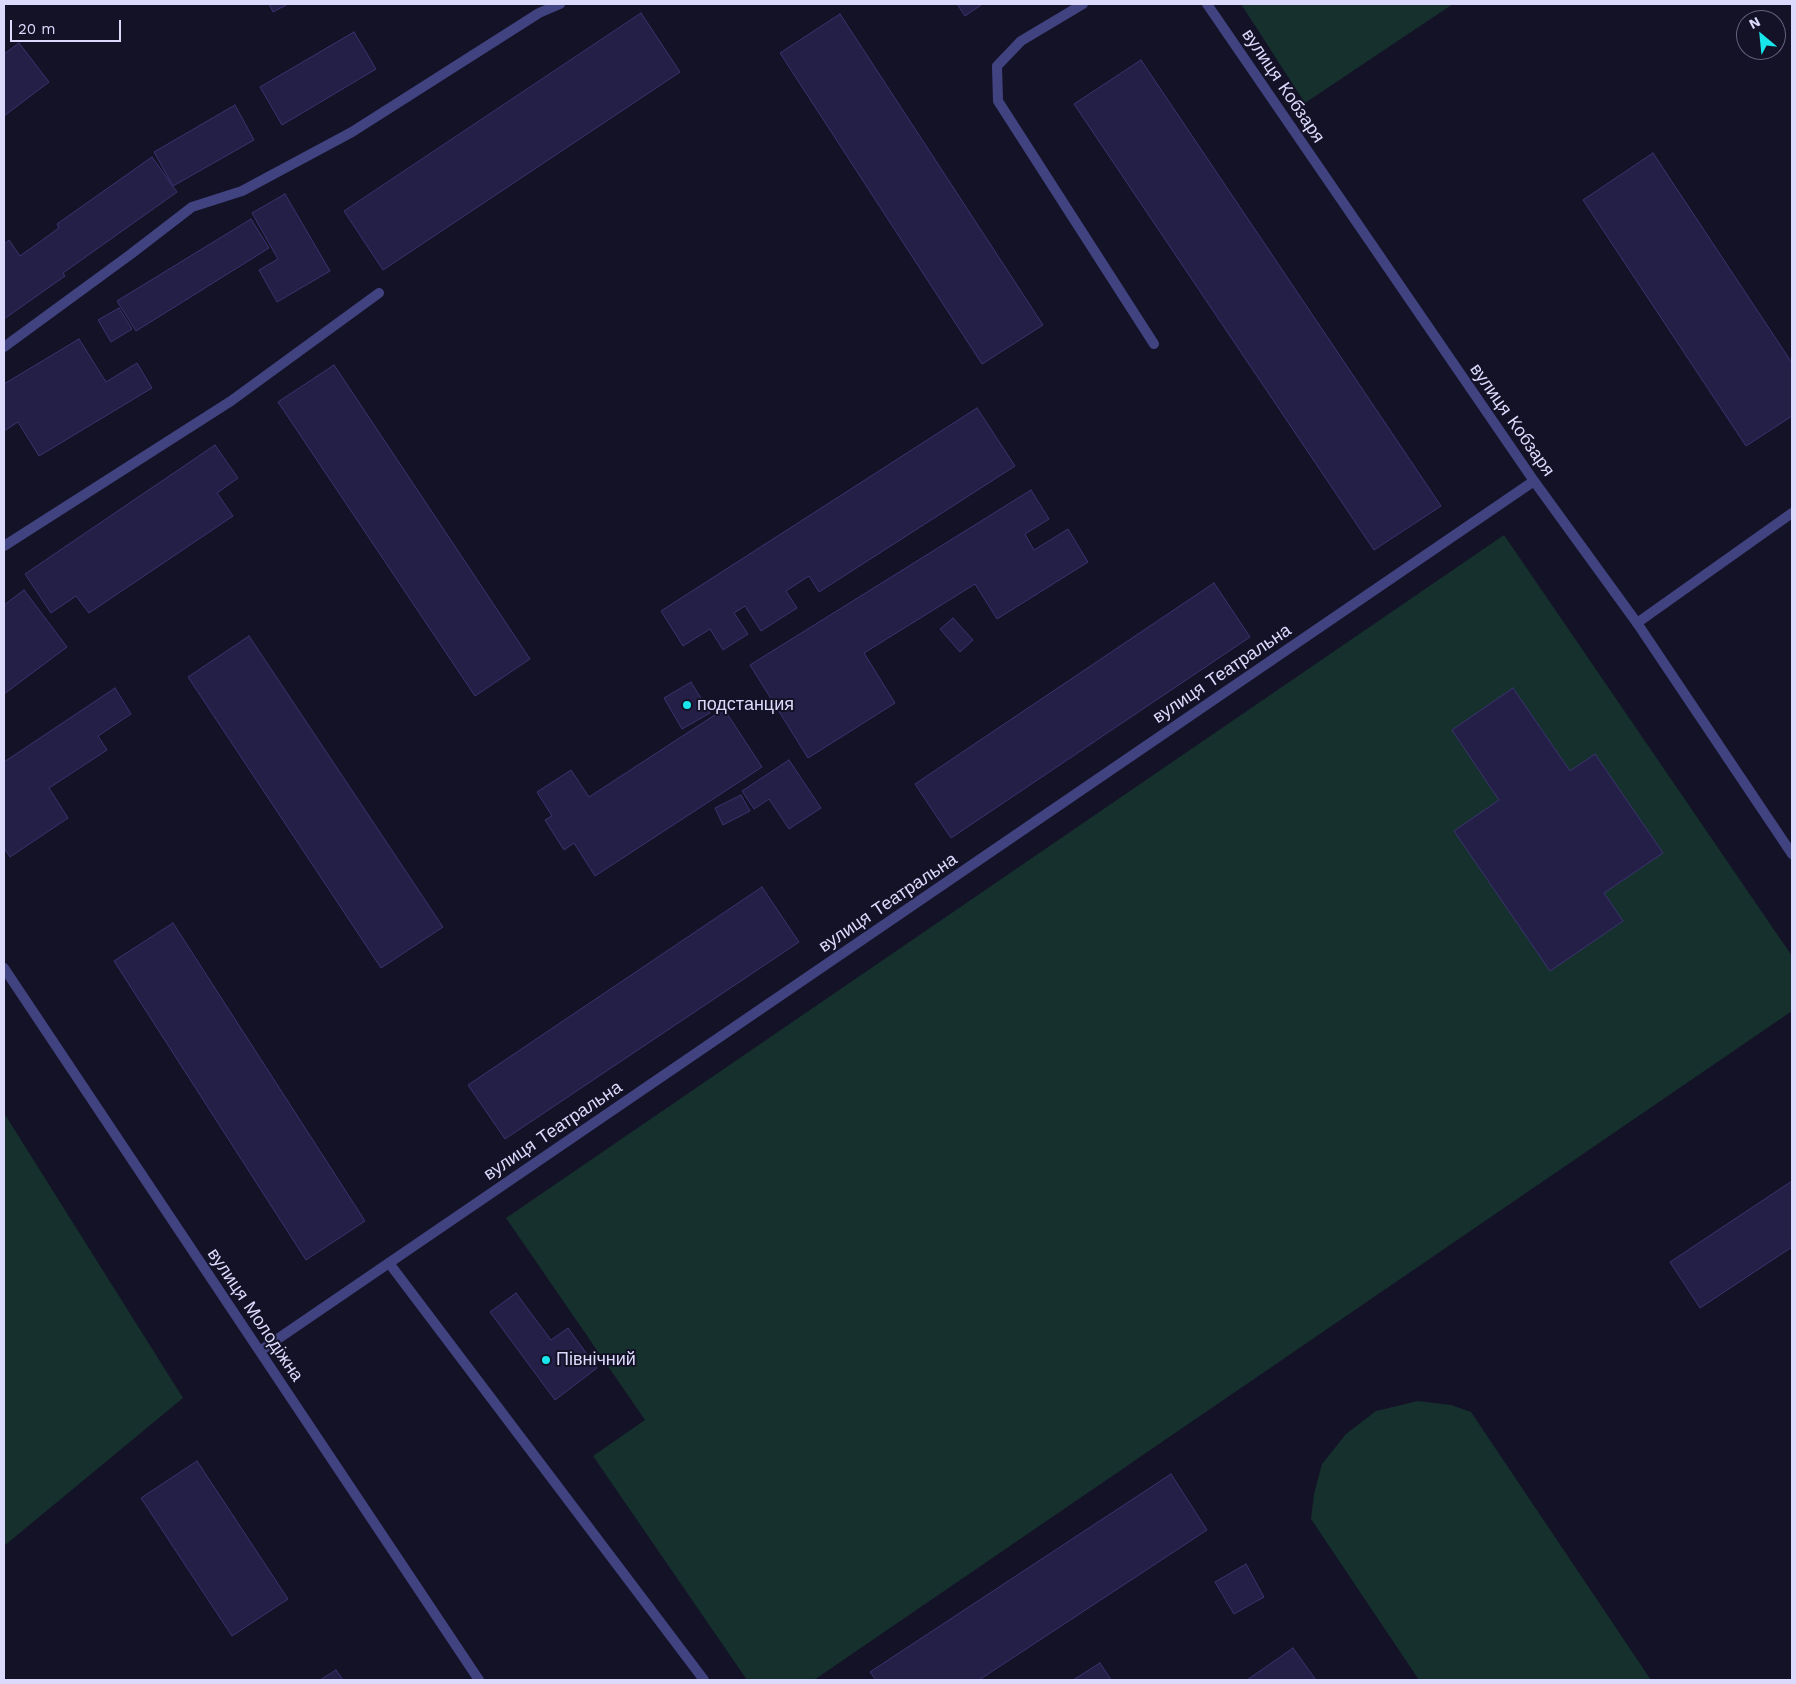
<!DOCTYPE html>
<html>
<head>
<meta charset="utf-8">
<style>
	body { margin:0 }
	#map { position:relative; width:1796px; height:1684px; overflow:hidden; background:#141227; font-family:"Work Sans",sans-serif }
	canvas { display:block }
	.frame { position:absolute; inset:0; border:5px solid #dcdafc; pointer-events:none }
	.north { position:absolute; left:1736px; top:10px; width:50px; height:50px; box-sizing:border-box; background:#141227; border:1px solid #64627c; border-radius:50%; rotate:332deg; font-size:14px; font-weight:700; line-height:20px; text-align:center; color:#dcdafc }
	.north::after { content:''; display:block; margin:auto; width:18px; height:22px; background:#17e7ec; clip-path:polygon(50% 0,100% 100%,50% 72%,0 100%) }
	.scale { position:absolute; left:10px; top:20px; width:111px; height:22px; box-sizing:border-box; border:2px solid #dcdafc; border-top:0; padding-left:6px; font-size:15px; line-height:18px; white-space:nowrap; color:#dcdafc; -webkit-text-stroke:4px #141227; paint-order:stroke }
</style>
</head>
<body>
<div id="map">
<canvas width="1796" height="1684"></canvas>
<div class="frame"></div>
<div class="north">N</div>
<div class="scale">20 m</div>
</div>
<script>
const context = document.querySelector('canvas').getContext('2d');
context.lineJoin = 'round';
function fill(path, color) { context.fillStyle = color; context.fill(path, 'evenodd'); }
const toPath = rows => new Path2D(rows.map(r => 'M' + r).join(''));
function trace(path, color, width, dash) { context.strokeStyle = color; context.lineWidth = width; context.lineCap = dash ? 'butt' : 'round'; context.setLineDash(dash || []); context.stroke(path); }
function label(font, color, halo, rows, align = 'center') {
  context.font = font + ' "Work Sans",sans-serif'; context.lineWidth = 4; context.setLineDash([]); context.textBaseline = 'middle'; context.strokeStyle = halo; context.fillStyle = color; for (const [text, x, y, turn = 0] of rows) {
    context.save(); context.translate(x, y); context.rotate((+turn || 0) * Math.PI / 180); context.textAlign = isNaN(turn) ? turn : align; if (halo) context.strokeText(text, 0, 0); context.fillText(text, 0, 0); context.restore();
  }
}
fill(toPath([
	[1241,4,1453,4,1305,103],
	[1504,535,1792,956,1792,1011,814,1680,747,1680,593,1456,645,1420,506,1218],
	[4,1113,183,1398,4,1546],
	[1418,1401,1451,1405,1471,1412,1651,1680,1419,1680,1311,1519,1314,1494,1322,1464,1346,1434,1376,1411]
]), '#15302d');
const building = toPath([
	[269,4,288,4,273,12,269,4],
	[957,4,980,4,981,5,965,16,957,4],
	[641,13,680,72,383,270,344,211,641,13],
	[840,14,1043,325,982,364,780,53,840,14],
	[354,32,376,69,282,125,260,87,354,32],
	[19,43,49,82,4,116,4,54,19,43],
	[1141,60,1441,506,1374,550,1074,104,1141,60],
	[235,105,254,140,173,186,154,152,235,105],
	[1653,153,1792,363,1792,416,1746,446,1583,200,1653,153],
	[152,157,177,192,63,273,65,276,4,319,4,244,9,240,20,256,59,228,57,224,152,157],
	[285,194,330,271,277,302,259,270,278,259,252,213,285,194],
	[251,219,269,248,136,331,117,301,251,219],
	[119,308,132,329,111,342,98,320,119,308],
	[79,339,106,382,137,363,152,388,39,456,18,422,4,431,4,384,79,339],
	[334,365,530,659,475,696,278,402,334,365],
	[977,408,1015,466,819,592,809,576,786,591,797,608,761,631,745,606,734,613,748,634,723,650,710,629,683,646,661,611,977,408],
	[215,445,238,478,217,493,233,516,89,613,76,596,51,613,25,574,215,445],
	[1031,490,1049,519,1025,534,1034,550,1068,529,1088,562,997,619,975,584,864,653,895,703,808,758,750,665,1031,490],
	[1214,583,1250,637,951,838,915,784,1214,583],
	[24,590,67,647,4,694,4,605,24,590],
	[953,618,973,640,960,652,940,629,953,618],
	[249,636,443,927,381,968,188,677,249,636],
	[691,682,710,713,682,729,664,698,691,682],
	[115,688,131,714,98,736,107,750,49,788,68,818,10,857,4,848,4,762,115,688],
	[1513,688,1570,771,1595,754,1663,853,1604,893,1623,921,1550,971,1454,831,1499,800,1452,730,1513,688],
	[724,709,762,767,595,876,574,843,564,850,545,820,552,816,537,792,571,770,589,797,724,709],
	[789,760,821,808,789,829,769,799,754,809,742,791,789,760],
	[741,795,750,811,723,825,715,808,741,795],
	[762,887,799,942,505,1139,468,1085,762,887],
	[173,923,365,1221,306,1260,114,961,173,923],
	[1792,1181,1792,1247,1700,1308,1670,1262,1792,1181],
	[516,1293,551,1340,568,1328,597,1368,555,1400,490,1312,516,1293],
	[197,1461,288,1599,232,1636,141,1498,197,1461],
	[1171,1474,1207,1530,979,1680,876,1680,870,1672,1171,1474],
	[1246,1564,1264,1597,1234,1614,1215,1582,1246,1564],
	[1293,1648,1316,1680,1247,1680,1293,1648],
	[1100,1663,1111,1680,1073,1680,1100,1663],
	[336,1670,343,1680,320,1680,336,1670]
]);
fill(building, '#241f46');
trace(building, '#3b3370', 1);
trace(toPath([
	[1083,4,1021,41,997,66,998,101,1154,344],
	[4,347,131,254,192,207,242,191,352,132,539,13,560,4],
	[4,546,231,401,379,293],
	[1637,623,1792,513],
	[389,1263,704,1680]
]), '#414381', 10);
trace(toPath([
	[1207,4,1534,481,1637,623,1792,854],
	[4,968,479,1680],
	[260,1351,1534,481]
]), '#414381', 10);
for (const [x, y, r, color] of [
	[687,705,5,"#17e7ec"],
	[546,1360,5,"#17e7ec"]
]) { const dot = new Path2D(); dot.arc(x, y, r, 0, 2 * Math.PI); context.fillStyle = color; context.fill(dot); trace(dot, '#141227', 2); }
label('18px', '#dcdafc', '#141227', [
	["вулиця Кобзаря",1283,86,56],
	["вулиця Кобзаря",1512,420,55],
	["вулиця Театральна",1222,674,-34],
	["вулиця Театральна",888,903,-34],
	["вулиця Театральна",553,1131,-34],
	["вулиця Молодіжна",255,1315,56]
]);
label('18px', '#dcdafc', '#141227', [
	["подстанция",697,705],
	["Північний",556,1360]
], 'left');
</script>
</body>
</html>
